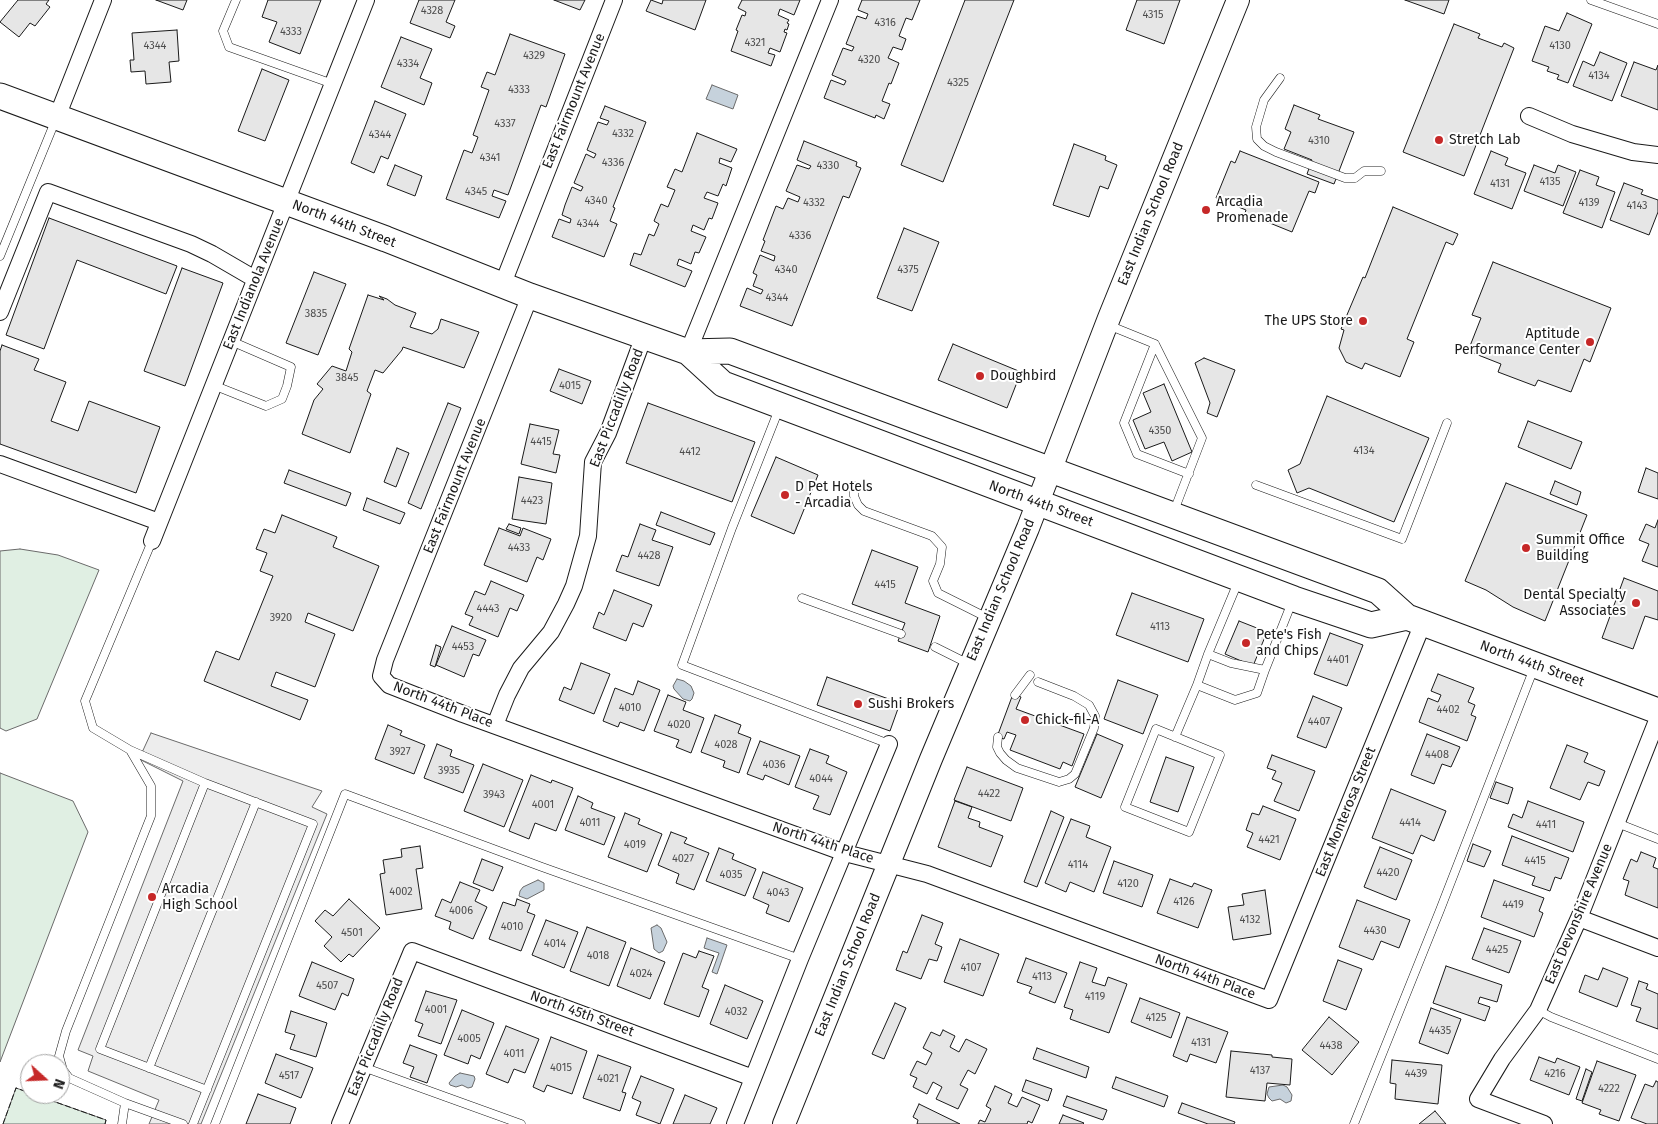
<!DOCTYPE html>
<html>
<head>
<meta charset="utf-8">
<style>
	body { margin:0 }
	#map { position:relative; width:1658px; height:1124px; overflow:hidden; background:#fff; font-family:"Fira Sans",sans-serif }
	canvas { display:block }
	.north { position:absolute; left:20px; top:1054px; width:50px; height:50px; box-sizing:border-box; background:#fff; border:1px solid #a3a3a3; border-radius:50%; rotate:110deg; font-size:14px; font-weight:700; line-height:20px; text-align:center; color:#1a1a1a }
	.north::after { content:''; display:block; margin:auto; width:18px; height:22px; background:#c62828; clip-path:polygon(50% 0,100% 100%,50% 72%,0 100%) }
</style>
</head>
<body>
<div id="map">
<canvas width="1658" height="1124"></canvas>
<div class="north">N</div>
</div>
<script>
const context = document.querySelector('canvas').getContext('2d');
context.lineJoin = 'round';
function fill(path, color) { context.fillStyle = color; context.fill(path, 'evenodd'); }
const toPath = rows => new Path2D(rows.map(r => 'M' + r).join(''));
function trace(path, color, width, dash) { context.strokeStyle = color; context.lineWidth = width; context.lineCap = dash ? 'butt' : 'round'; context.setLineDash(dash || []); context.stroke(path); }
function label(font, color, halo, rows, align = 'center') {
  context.font = font + ' "Fira Sans",sans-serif'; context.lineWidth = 4; context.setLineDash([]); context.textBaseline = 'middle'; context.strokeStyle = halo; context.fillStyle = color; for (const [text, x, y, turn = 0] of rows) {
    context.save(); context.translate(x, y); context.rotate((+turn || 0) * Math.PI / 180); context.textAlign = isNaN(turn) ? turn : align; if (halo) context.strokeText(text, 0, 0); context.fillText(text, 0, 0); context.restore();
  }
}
const green = toPath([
	[20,549,58,555,99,570,37,719,6,731,0,728,0,551,20,549],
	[0,773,73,801,88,832,0,1062,0,773],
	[16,1088,106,1120,105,1124,3,1124,16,1088]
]);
fill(green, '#e0efe3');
trace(green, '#6a6a6a', 1);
const parking = toPath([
	[151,733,322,791,312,807,327,814,201,1124,149,1124,159,1100,88,1071,93,1056,78,1050,183,781,139,759,151,733]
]);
fill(parking, '#ededed');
trace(parking, '#6a6a6a', 1);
const water = toPath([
	[712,85,738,95,733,109,706,99,712,85],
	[677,679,684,681,691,686,694,693,692,699,690,701,683,699,674,689,673,686,677,679],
	[538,880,544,883,544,890,527,899,519,896,520,891,523,887,538,880],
	[657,925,661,928,667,942,663,951,659,953,654,949,651,928,657,925],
	[707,938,727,945,717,974,712,972,719,953,704,948,707,938],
	[460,1073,474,1076,475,1079,472,1087,468,1088,462,1085,456,1087,450,1085,449,1083,455,1076,460,1073],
	[1283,1085,1287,1087,1292,1095,1291,1101,1286,1103,1280,1099,1272,1101,1269,1098,1267,1094,1269,1087,1283,1085]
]);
fill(water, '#c6d2dc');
trace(water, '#6a6a6a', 1);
const building = toPath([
	[18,0,49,0,46,4,50,7,35,26,30,23,19,37,0,22,18,0],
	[156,0,187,0,183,10,156,0],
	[268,0,321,0,300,54,269,42,277,22,262,17,268,0],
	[419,0,455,0,446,22,455,26,450,38,410,23,419,0],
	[554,0,585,0,580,10,554,0],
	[651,0,662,4,663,0,706,0,695,30,646,11,651,0],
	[742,0,800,0,794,15,780,9,778,15,789,20,787,23,789,24,787,30,785,29,784,32,787,33,780,52,770,48,768,53,775,55,771,66,731,51,738,31,736,30,742,15,745,16,746,12,738,8,742,0],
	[862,0,920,0,912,20,906,18,899,36,906,39,902,50,893,47,888,58,899,63,891,84,889,83,882,101,890,104,884,119,876,115,875,118,824,98,831,80,844,85,846,81,832,75,843,48,852,51,854,47,846,44,857,16,866,19,868,14,858,10,862,0],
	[965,0,1014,0,943,182,901,165,965,0],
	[1137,0,1180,0,1164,44,1126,30,1137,0],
	[1405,0,1449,0,1444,14,1405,0],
	[1567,13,1592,24,1568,83,1557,79,1559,75,1547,71,1549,67,1532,61,1545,26,1559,31,1567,13],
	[1454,24,1480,34,1478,38,1502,47,1504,43,1514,48,1464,176,1403,152,1454,24],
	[177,30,179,61,169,62,171,82,146,84,145,71,131,72,130,60,134,60,132,33,177,30],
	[510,34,565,54,546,107,541,105,508,195,494,190,492,196,506,201,499,218,446,199,464,150,472,153,478,137,473,135,489,90,481,87,487,72,495,75,510,34],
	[401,37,432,49,420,78,432,83,424,105,381,87,401,37],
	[1600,52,1627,63,1612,101,1573,86,1583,61,1594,66,1600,52],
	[1634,62,1656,70,1658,65,1658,110,1621,96,1634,62],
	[262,69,289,80,265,141,238,131,262,69],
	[375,101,406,114,388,159,381,156,374,173,351,163,375,101],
	[1294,105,1320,115,1318,119,1354,132,1334,184,1307,174,1312,160,1284,149,1291,132,1285,129,1294,105],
	[605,106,646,122,613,207,615,208,610,221,617,224,604,257,552,237,559,219,570,223,571,219,562,215,565,205,572,187,581,191,583,187,574,183,586,154,594,158,596,154,587,150,598,122,607,125,609,121,600,118,605,106],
	[697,133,737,149,731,162,720,158,719,163,732,168,726,186,723,184,718,196,707,192,704,198,718,203,712,219,709,218,704,230,693,225,691,231,706,237,699,253,695,252,691,264,679,259,677,265,692,271,685,287,630,265,634,253,641,255,649,234,654,236,659,224,654,221,661,204,668,207,675,190,667,187,675,169,682,172,697,133],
	[804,141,857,162,856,166,861,168,849,198,843,196,792,326,740,306,747,288,761,294,763,290,753,286,757,275,753,273,760,255,774,261,775,256,761,251,765,241,763,240,776,206,783,209,788,198,798,202,800,197,786,191,797,165,809,169,811,166,797,160,804,141],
	[1074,144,1106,156,1105,160,1117,165,1108,189,1100,186,1089,217,1053,205,1074,144],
	[1240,151,1319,182,1315,193,1309,191,1292,232,1245,213,1246,210,1216,198,1231,161,1235,163,1240,151],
	[1491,151,1508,158,1505,165,1526,173,1512,209,1474,194,1491,151],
	[395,165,422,176,415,196,387,185,395,165],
	[1534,165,1555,173,1558,165,1576,172,1563,206,1524,191,1534,165],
	[1580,170,1599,177,1596,185,1615,192,1602,228,1563,213,1580,170],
	[1624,183,1643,190,1641,194,1658,200,1658,212,1649,235,1610,220,1624,183],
	[1393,207,1458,234,1453,245,1446,242,1407,339,1414,342,1400,377,1365,363,1362,369,1346,362,1339,348,1344,330,1341,329,1363,277,1365,278,1393,207],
	[49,218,177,266,166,294,77,260,44,349,6,335,49,218],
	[904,228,939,242,912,311,877,298,904,228],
	[1493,262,1611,308,1590,362,1584,359,1571,392,1538,380,1535,386,1498,372,1501,364,1468,351,1481,318,1472,315,1493,262],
	[182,268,223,283,185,386,144,371,182,268],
	[314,272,346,284,318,355,286,343,314,272],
	[368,295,384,300,379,296,387,299,395,305,416,313,410,327,432,334,438,329,441,319,479,332,464,368,403,347,402,350,383,373,375,370,367,391,371,394,350,453,302,434,314,400,323,389,317,384,332,366,346,371,352,352,349,349,368,295],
	[953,344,1021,372,1007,408,938,380,953,344],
	[2,345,39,359,34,370,66,382,51,421,78,431,89,401,160,427,136,493,0,444,0,351,2,345],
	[1204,358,1235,370,1217,417,1207,413,1210,403,1195,363,1204,358],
	[559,369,591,381,582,404,550,391,559,369],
	[1164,384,1192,452,1172,461,1164,442,1145,449,1133,420,1151,412,1143,393,1164,384],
	[1327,396,1429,438,1394,522,1309,488,1297,493,1288,470,1300,464,1327,396],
	[448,403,461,408,421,509,408,503,448,403],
	[648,403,755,442,732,502,626,463,648,403],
	[1528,421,1582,442,1571,469,1518,447,1528,421],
	[530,424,559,430,553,454,560,455,556,473,521,464,530,424],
	[397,448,409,453,396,487,384,482,397,448],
	[776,457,818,475,794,534,751,516,776,457],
	[1646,468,1658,473,1658,499,1638,492,1646,468],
	[289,470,351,493,346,506,284,483,289,470],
	[519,477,552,483,546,524,512,519,519,477],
	[1555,481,1581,492,1577,505,1550,494,1555,481],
	[1506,483,1587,515,1545,621,1513,607,1486,590,1465,581,1506,483],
	[367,498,405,513,400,524,363,510,367,498],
	[661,512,715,533,710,545,656,525,661,512],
	[282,515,337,537,333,547,379,566,353,631,308,613,305,622,335,634,315,687,276,672,271,686,308,700,300,720,204,681,216,651,239,660,273,576,260,571,267,553,256,549,264,529,275,533,282,515],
	[1658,520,1658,567,1642,561,1649,544,1639,540,1646,524,1655,528,1658,520],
	[509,524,521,528,519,534,506,529,509,524],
	[640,524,656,530,652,540,673,547,659,586,616,571,622,555,628,557,640,524],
	[499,528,520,536,523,528,551,539,543,560,537,557,527,582,484,565,499,528],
	[872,550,918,567,905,603,940,616,928,652,898,641,905,623,852,604,872,550],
	[1624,578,1658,591,1658,620,1645,616,1633,649,1602,638,1624,578],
	[491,581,524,595,517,611,510,608,498,637,469,625,473,617,465,614,475,591,485,595,491,581],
	[614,590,652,605,643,627,633,623,626,641,593,628,599,612,604,615,614,590],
	[1132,593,1204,619,1188,662,1116,635,1132,593],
	[1239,621,1267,632,1253,666,1225,654,1239,621],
	[452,626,486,640,479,656,473,654,464,677,436,665,452,626],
	[1330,633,1363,645,1347,686,1314,674,1330,633],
	[436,645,441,647,435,667,430,665,436,645],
	[581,663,610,674,594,714,559,700,564,687,571,690,581,663],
	[1438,674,1474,688,1468,702,1475,705,1471,715,1476,717,1467,741,1419,722,1428,698,1438,702,1441,695,1431,691,1438,674],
	[827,677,900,703,890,731,817,705,827,677],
	[1118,680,1158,695,1143,734,1104,719,1118,680],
	[638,681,660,690,644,731,620,722,618,727,603,721,615,688,633,695,638,681],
	[1013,694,1021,697,1016,709,1084,734,1072,766,1063,762,1060,769,1010,750,1016,735,1007,732,1004,739,997,737,1013,694],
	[668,695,686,702,683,710,704,718,691,753,676,747,679,740,654,731,668,695],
	[1313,696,1342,708,1326,748,1297,737,1313,696],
	[715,715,741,725,738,733,751,738,739,773,723,767,725,761,701,752,715,715],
	[388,725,402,731,400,735,425,745,414,774,375,759,388,725],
	[1097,734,1123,745,1101,798,1075,787,1097,734],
	[1427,734,1460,747,1451,767,1442,764,1434,784,1411,775,1427,734],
	[760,741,800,756,789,785,765,775,763,780,747,774,760,741],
	[437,744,452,750,450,756,474,765,463,793,424,778,437,744],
	[1567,745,1588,753,1584,762,1605,771,1599,786,1588,782,1580,800,1550,788,1567,745],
	[810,749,829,756,826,763,847,772,830,815,813,809,819,796,795,787,810,749],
	[1272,755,1315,771,1299,811,1274,801,1282,783,1272,779,1276,771,1267,768,1272,755],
	[1166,757,1194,767,1178,812,1150,802,1166,757],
	[483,764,523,780,504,827,464,811,483,764],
	[967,767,1023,788,1011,821,954,800,967,767],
	[531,775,551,783,552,780,573,788,556,831,535,823,529,839,509,831,531,775],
	[1496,782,1513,788,1508,804,1490,798,1496,782],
	[1391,789,1446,811,1434,841,1421,835,1413,854,1372,838,1391,789],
	[578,796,593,803,591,808,615,817,604,845,565,830,578,796],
	[955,801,972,807,968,818,980,822,979,827,1003,836,991,867,938,847,955,801],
	[1528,801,1584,822,1573,852,1508,827,1513,814,1522,818,1528,801],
	[1263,806,1296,819,1280,860,1247,847,1253,833,1246,830,1252,813,1259,815,1263,806],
	[1051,811,1064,817,1037,887,1024,882,1051,811],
	[625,813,640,819,638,824,662,834,647,872,608,857,625,813],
	[1071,819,1090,826,1086,837,1111,847,1094,892,1070,882,1066,892,1045,883,1071,819],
	[671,832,687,838,684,843,709,853,694,890,676,883,679,874,658,865,671,832],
	[1512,836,1569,858,1561,879,1555,877,1550,891,1532,885,1535,877,1502,865,1512,836],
	[1473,844,1491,851,1484,867,1467,861,1473,844],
	[420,846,423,868,416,869,422,909,386,915,380,874,385,873,383,860,402,857,401,849,420,846],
	[1380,847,1412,860,1396,900,1364,887,1380,847],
	[719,848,734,854,732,859,756,869,745,896,706,881,719,848],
	[1641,852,1656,858,1653,867,1658,869,1658,908,1625,895,1629,881,1623,879,1631,859,1637,862,1641,852],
	[482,859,503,867,493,891,473,883,482,859],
	[1114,861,1153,875,1142,907,1103,893,1114,861],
	[763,872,803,888,789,922,766,913,769,905,753,898,763,872],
	[1170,879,1192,887,1194,883,1212,890,1198,928,1157,913,1170,879],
	[1494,880,1544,898,1539,911,1543,913,1534,937,1481,917,1494,880],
	[460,882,480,890,475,901,487,907,473,939,449,929,451,922,435,916,442,899,451,903,460,882],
	[1265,890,1271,934,1233,940,1228,907,1244,905,1242,894,1265,890],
	[349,899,380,928,353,957,349,954,341,962,324,946,332,937,315,921,325,910,333,916,349,899],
	[517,899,530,904,527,912,535,915,521,951,489,939,503,902,515,906,517,899],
	[1357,900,1410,920,1399,948,1381,941,1373,960,1339,947,1357,900],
	[922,915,943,923,935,944,942,947,937,961,929,959,921,979,896,970,903,951,907,953,922,915],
	[546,920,578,932,564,968,532,955,546,920],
	[587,927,626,942,609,986,570,971,587,927],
	[1484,928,1521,941,1509,973,1472,959,1484,928],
	[960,939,999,954,983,996,944,982,960,939],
	[631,948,665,962,650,999,617,986,631,948],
	[699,951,714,956,702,987,709,990,699,1017,664,1004,683,953,696,958,699,951],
	[1026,958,1067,973,1055,1003,1029,993,1032,987,1017,982,1026,958],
	[1338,960,1362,969,1346,1010,1323,1001,1338,960],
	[312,962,354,979,348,996,342,993,335,1010,299,996,312,962],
	[1080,962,1097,968,1092,982,1105,986,1108,977,1127,984,1109,1033,1070,1019,1073,1010,1064,1007,1080,962],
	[1446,966,1502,985,1497,1002,1480,997,1478,1003,1490,1007,1485,1021,1433,1003,1446,966],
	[1603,968,1628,978,1617,1007,1579,992,1585,975,1598,980,1603,968],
	[1639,981,1648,984,1646,989,1658,994,1658,1029,1636,1021,1641,1008,1631,1005,1639,981],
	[725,985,763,1001,747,1039,710,1024,725,985],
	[426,991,457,1000,441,1044,418,1036,423,1024,415,1021,426,991],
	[1140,998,1180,1013,1171,1038,1131,1022,1140,998],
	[895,1003,906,1008,884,1059,872,1054,895,1003],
	[1431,1008,1461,1019,1448,1054,1419,1043,1431,1008],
	[462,1010,494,1023,480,1059,471,1055,468,1064,444,1055,462,1010],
	[291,1011,327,1023,316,1057,290,1049,295,1035,285,1032,291,1011],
	[1187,1017,1228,1032,1216,1063,1190,1054,1187,1062,1173,1056,1187,1017],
	[1329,1017,1359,1042,1332,1075,1302,1050,1329,1017],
	[506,1026,539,1039,525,1073,514,1069,508,1083,486,1074,506,1026],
	[943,1030,955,1036,950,1047,959,1052,966,1039,987,1049,975,1074,968,1070,960,1085,968,1089,958,1109,936,1099,942,1087,933,1082,927,1094,913,1087,917,1078,910,1075,917,1061,926,1065,932,1053,923,1048,931,1032,940,1036,943,1030],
	[551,1037,587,1051,572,1094,547,1085,544,1092,533,1087,551,1037],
	[410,1045,437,1055,427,1083,410,1077,414,1067,403,1063,410,1045],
	[1037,1048,1089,1067,1086,1078,1033,1059,1037,1048],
	[1231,1051,1272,1055,1272,1057,1292,1059,1290,1085,1267,1083,1265,1101,1226,1097,1231,1051],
	[276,1054,313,1068,301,1098,265,1083,276,1054],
	[598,1055,631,1067,622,1092,626,1093,620,1111,583,1098,598,1055],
	[1539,1057,1555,1063,1557,1058,1580,1067,1569,1095,1530,1080,1539,1057],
	[1392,1060,1442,1065,1438,1104,1395,1099,1396,1084,1390,1083,1392,1060],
	[1597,1061,1636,1075,1619,1121,1599,1114,1601,1110,1582,1103,1597,1061],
	[1586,1069,1592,1072,1582,1101,1576,1099,1586,1069],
	[641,1076,674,1089,660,1124,636,1115,641,1102,632,1098,641,1076],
	[1116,1077,1168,1096,1164,1107,1112,1088,1116,1077],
	[1026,1080,1052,1089,1048,1101,1022,1091,1026,1080],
	[1656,1081,1658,1082,1658,1124,1647,1124,1631,1118,1645,1084,1653,1087,1656,1081],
	[995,1086,1012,1094,1008,1103,1017,1107,1022,1097,1040,1105,1032,1123,1028,1121,1027,1124,978,1124,980,1120,985,1122,991,1109,986,1106,995,1086],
	[258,1094,296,1108,290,1124,246,1124,258,1094],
	[685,1095,717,1108,710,1124,673,1124,685,1095],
	[1067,1096,1107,1110,1103,1120,1063,1106,1067,1096],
	[1182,1103,1235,1122,1234,1124,1208,1124,1178,1113,1182,1103],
	[919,1104,960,1124,917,1124,918,1120,913,1117,919,1104],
	[1435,1111,1446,1124,1419,1124,1435,1111],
	[1063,1115,1084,1123,1083,1124,1059,1124,1063,1115]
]);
fill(building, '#e6e6e6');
trace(building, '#1a1a1a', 1);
const service = toPath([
	[236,0,223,31,229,47,333,84],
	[1591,0,1658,24],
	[1280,78,1264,100,1256,127,1257,139,1264,146,1276,152,1345,178,1355,178,1364,171,1381,171],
	[0,256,56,119],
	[1108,325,1155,344,1202,438,1174,511],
	[1155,344,1124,423,1137,454,1189,474],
	[213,385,266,406,282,399,287,386,291,367,231,341],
	[779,409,732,528,682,665,889,744],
	[1256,485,1402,539,1447,423],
	[854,486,854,496,858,505,864,511,932,536,942,547,940,564,933,581,938,593,988,618],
	[1238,582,1208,654,1231,663,1265,670,1292,602],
	[802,598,901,634],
	[935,647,969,664],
	[1208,654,1197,685,1235,700,1257,693,1265,670],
	[1015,695,1030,675],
	[1156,729,1220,755,1189,832,1125,807,1156,729],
	[998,737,997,747,1000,753,1006,760,1017,768,1059,782,1069,779,1075,774,1094,728,1095,716,1089,705,1074,696,1038,682],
	[1175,737,1197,685],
	[130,750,205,783,313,824,193,1124],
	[205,783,100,1049,207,1090],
	[1617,823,1658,839],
	[1538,1010,1551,1017,1658,1059],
	[363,1067,521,1124],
	[149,1068,256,802],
	[125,1103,183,1124],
	[122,1124,125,1103,69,1078,63,1070,59,1056,66,1031,151,816,151,786,130,750,93,728,85,701,152,541],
	[215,1124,345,794,542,867,800,959],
	[1354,1124,1440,910,1534,668]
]);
const minor = toPath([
	[1529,116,1572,134,1633,152,1658,155],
	[57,117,103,0],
	[502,286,614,0],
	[530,296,385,660,381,676,389,685,463,714,845,853,927,874,1269,1000,1423,623],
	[0,312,48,192,191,244,212,254,255,279],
	[688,352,830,0],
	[0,464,159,522],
	[152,541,366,0],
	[495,725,507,695,521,668,551,632,566,604,574,586,588,536,593,462,608,433,644,336],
	[1579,918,1658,948],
	[340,1124,412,951,753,1078],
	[735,1124,800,959,889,744],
	[1544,1124,1478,1099,1502,1059,1538,1010,1579,918,1658,718]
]);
const secondary = toPath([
	[784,1124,931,759,1028,528,1109,318,1238,0]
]);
const primary = toPath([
	[0,96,386,239,530,296,688,352,730,351,916,420,1378,591,1407,617,1658,711],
	[688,352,723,384,1294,599,1371,625,1407,617]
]);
trace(service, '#1a1a1a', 9);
trace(minor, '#1a1a1a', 18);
trace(secondary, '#1a1a1a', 24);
trace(primary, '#1a1a1a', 27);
trace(service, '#fff', 8);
trace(minor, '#fff', 16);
trace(secondary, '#fff', 22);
trace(primary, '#fff', 25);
trace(toPath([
	[33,1094,106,1120,105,1124],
	[3,1124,16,1088,30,1093]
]), '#1a1a1a', 1, [6, 2.5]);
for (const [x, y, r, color] of [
	[1439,140,5,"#c62828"],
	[1206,210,5,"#c62828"],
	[1363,321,5,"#c62828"],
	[1590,342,5,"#c62828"],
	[980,376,5,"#c62828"],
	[785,495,5,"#c62828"],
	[1526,548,5,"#c62828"],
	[1636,603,5,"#c62828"],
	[1246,643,5,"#c62828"],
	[858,704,5,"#c62828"],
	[1025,720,5,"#c62828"],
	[152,897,5,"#c62828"]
]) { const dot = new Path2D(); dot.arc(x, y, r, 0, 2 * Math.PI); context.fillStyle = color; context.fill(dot); trace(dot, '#fff', 2); }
label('11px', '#4d4d4d', null, [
	["4328",432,11],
	["4315",1153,15],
	["4316",885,23],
	["4333",291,32],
	["4321",755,43],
	["4344",155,46],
	["4130",1560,46],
	["4329",534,56],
	["4320",869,60],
	["4334",408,64],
	["4134",1599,76],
	["4325",958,83],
	["4333",519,90],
	["4337",505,124],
	["4332",623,134],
	["4344",380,135],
	["4310",1319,141],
	["4341",490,158],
	["4336",613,163],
	["4330",828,166],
	["4135",1550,182],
	["4131",1500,184],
	["4345",476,192],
	["4340",596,201],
	["4332",814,203],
	["4139",1589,203],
	["4143",1637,206],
	["4344",588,224],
	["4336",800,236],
	["4340",786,270],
	["4375",908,270],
	["4344",777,298],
	["3835",316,314],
	["3845",347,378],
	["4015",570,386],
	["4350",1160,431],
	["4415",541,442],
	["4134",1364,451],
	["4412",690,452],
	["4423",532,501],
	["4433",519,548],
	["4428",649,556],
	["4415",885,585],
	["4443",488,609],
	["3920",281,618],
	["4113",1160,627],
	["4453",463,647],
	["4401",1338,660],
	["4010",630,708],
	["4402",1448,710],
	["4407",1319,722],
	["4020",679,725],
	["4028",726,745],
	["3927",400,752],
	["4408",1437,755],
	["4036",774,765],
	["3935",449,771],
	["4044",821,779],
	["4422",989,794],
	["3943",494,795],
	["4001",543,805],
	["4011",590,823],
	["4414",1410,823],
	["4411",1546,825],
	["4421",1269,840],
	["4019",635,845],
	["4027",683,859],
	["4415",1535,861],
	["4114",1078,865],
	["4420",1388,873],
	["4035",731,875],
	["4120",1128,884],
	["4002",401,892],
	["4043",778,893],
	["4126",1184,902],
	["4419",1513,905],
	["4006",461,911],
	["4132",1250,920],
	["4010",512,927],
	["4430",1375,931],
	["4501",352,933],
	["4014",555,944],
	["4425",1497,950],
	["4018",598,956],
	["4107",971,968],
	["4024",641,974],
	["4113",1042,977],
	["4507",327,986],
	["4119",1095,997],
	["4001",436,1010],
	["4032",736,1012],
	["4125",1156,1018],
	["4435",1440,1031],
	["4005",469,1039],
	["4131",1201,1043],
	["4438",1331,1046],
	["4011",514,1054],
	["4015",561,1068],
	["4137",1260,1071],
	["4439",1416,1074],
	["4216",1555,1074],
	["4517",289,1076],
	["4021",608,1079],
	["4222",1609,1089]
]);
label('14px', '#1a1a1a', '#fff', [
	["East Fairmount Avenue",574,101,-68],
	["East Indian School Road",1151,214,-68],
	["North 44th Street",344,224,21],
	["East Indianola Avenue",254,284,-68],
	["East Piccadilly Road",617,408,-69],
	["East Fairmount Avenue",455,486,-68],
	["North 44th Street",1041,504,20],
	["East Indian School Road",1001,590,-67],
	["North 44th Street",1532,664,20],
	["North 44th Place",443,705,21],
	["East Monterosa Street",1346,812,-68],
	["North 44th Place",823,843,18],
	["East Devonshire Avenue",1579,914,-67],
	["East Indian School Road",848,965,-68],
	["North 44th Place",1205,977,20],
	["North 45th Street",582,1014,20],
	["East Piccadilly Road",376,1037,-68]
]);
label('14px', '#1a1a1a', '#fff', [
	["Stretch Lab",1449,140],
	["Arcadia",1216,202],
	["Promenade",1216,218],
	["The UPS Store",1353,321,"right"],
	["Aptitude",1580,334,"right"],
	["Performance Center",1580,350,"right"],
	["Doughbird",990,376],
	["D Pet Hotels",795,487],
	["- Arcadia",795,503],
	["Summit Office",1536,540],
	["Building",1536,556],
	["Dental Specialty",1626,595,"right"],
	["Associates",1626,611,"right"],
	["Pete's Fish",1256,635],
	["and Chips",1256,651],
	["Sushi Brokers",868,704],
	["Chick-fil-A",1035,720],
	["Arcadia",162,889],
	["High School",162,905]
], 'left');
</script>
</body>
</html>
